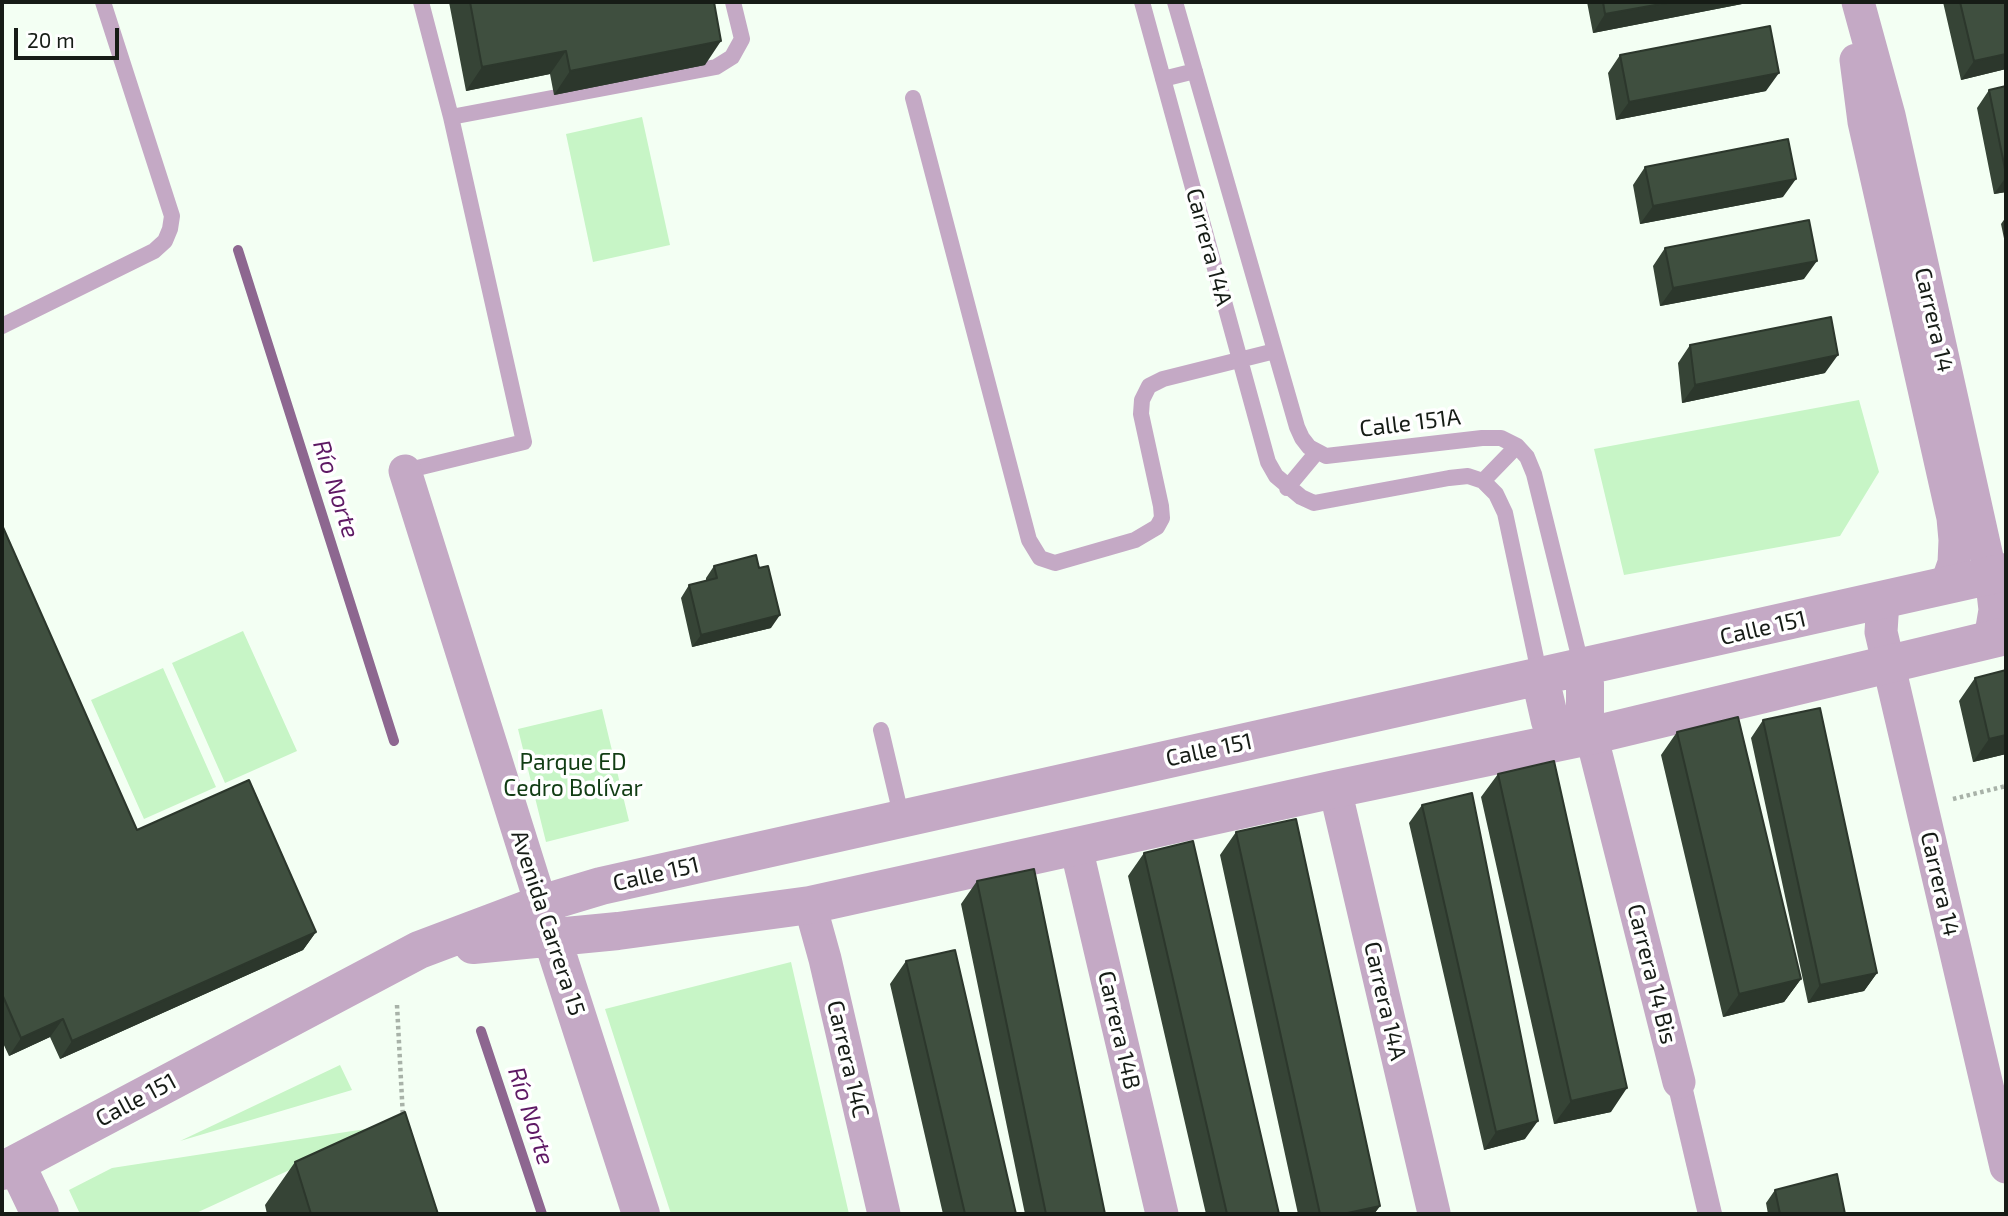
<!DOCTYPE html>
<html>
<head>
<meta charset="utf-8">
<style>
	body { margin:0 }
	#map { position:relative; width:2008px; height:1216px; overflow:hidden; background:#f3fff3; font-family:"Exo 2",sans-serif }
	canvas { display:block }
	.frame { position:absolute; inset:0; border:4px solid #161c16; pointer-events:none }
	.scale { position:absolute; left:14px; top:28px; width:105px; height:32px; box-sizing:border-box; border:4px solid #161c16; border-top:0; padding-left:9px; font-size:21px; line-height:24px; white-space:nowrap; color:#161c16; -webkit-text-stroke:5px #fff; paint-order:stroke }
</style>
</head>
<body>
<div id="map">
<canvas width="2008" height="1216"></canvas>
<div class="frame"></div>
<div class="scale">20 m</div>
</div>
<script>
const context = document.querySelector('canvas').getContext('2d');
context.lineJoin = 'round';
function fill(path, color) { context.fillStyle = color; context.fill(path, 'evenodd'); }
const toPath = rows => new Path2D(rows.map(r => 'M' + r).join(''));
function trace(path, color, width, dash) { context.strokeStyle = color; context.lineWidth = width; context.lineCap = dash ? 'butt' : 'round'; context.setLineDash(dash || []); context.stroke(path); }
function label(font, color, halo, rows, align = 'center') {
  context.font = font + ' "Exo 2",sans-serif'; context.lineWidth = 7; context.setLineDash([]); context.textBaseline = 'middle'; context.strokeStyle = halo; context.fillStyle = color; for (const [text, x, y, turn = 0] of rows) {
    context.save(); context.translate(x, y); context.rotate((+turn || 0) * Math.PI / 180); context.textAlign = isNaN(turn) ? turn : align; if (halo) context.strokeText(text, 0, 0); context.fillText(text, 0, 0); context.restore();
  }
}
fill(toPath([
	[642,117,670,245,593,262,566,134],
	[1859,400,1879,472,1840,536,1624,575,1594,449],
	[243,631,297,751,225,783,172,663],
	[163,668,216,787,144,819,91,700],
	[602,709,629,821,546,842,518,729],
	[791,962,849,1214,671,1214,605,1009],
	[340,1065,352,1090,180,1141],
	[385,1126,194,1214,80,1214,69,1190,112,1168]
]), '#c7f5c6');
trace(toPath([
	[238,250,394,741],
	[481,1031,542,1214]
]), '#8d6790', 10);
trace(toPath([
	[1953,799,2006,786],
	[397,1005,403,1118]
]), '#a8b2a8', 4.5, [3.5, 3.5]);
trace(toPath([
	[1142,2,1268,462,1276,476,1301,497,1314,503,1449,478,1468,476,1483,481,1496,494,1505,513,1540,677],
	[1175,2,1297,427,1302,438,1309,447,1326,456,1482,438,1501,438,1517,446,1527,457,1534,474,1582,668],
	[1163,79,1195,71],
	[913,98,1029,540,1040,558,1055,563,1135,540,1157,527,1162,518,1161,506,1141,414,1142,400,1149,386,1163,379,1275,351],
	[451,117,716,67,732,57,742,39,733,2],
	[2,326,154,251,165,241,170,229,172,216,103,2],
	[405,471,524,442,451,117,421,2],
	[1483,481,1517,446],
	[1287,488,1317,452],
	[881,730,902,819]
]), '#c4a9c5', 16);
trace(toPath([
	[1679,1082,1710,1214]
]), '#c4a9c5', 24);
trace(toPath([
	[1858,2,1889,115,1991,575,1995,610,1990,640],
	[1856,60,1864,122,1953,518,1955,540,1954,563,1946,586],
	[405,471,541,904],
	[1883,601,1881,632,2006,1167],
	[1585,737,1595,750,1679,1082],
	[1335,789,1434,1213],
	[1076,847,1162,1214],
	[810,905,825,959,884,1214]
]), '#c4a9c5', 33);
trace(toPath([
	[1582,668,1585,684,1585,737],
	[1540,677,1550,721,1585,737],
	[544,913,641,1214],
	[473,945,618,931,810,905,1335,789,1585,737,2006,636],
	[16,1164,40,1214],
	[2,1171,419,950,541,904,601,886,2006,572]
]), '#c4a9c5', 38);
fill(toPath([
	[449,2,714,2,705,65,554,95,550,74,466,91],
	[1587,2,1743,2,1742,4,1593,33],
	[1943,2,2006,2,2006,69,1961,80],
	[1620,55,1766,91,1616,120,1608,73],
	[2006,86,2006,192,1994,194,1977,108,1989,90],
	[1645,167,1783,197,1640,224,1633,185],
	[2006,217,2006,248,2001,224],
	[1665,248,1804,279,1660,306,1653,266],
	[1690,345,1825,373,1682,403,1678,363],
	[2,525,137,830,316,932,303,950,60,1059,50,1037,9,1056,2,1041],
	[714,566,759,568,771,628,692,647,681,598,689,585,706,581,706,578],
	[2006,670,2006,754,1973,762,1959,701,1975,678],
	[1763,720,1877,973,1864,991,1808,1003,1751,738],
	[1677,732,1801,979,1784,1002,1723,1017,1661,755],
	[1498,774,1611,1112,1554,1124,1481,797],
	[1422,805,1525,1139,1484,1150,1409,823],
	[1236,832,1380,1206,1374,1214,1298,1214,1220,855],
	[1144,853,1279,1214,1206,1214,1128,876],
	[977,881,1105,1214,1025,1214,961,904],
	[906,961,1016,1214,943,1214,890,984],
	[295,1162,438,1214,267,1214,265,1205],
	[1775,1190,1845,1214,1768,1214,1766,1203]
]), '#364436');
fill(toPath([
	[1672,2,1743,2,1742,4,1593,33,1605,14],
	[721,41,705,65,554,95,570,71],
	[566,51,550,74,466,91,482,67],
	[2006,54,2006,69,1961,80,1974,61],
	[1779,73,1766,91,1616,120,1629,102],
	[2006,177,2006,192,1994,194],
	[1796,179,1783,197,1640,224,1653,206],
	[1817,261,1804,279,1660,306,1673,288],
	[1838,355,1825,373,1682,403,1695,385],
	[780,615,771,628,692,647,701,635],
	[2006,735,2006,754,1973,762,1989,739],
	[316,932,303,950,60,1059,72,1041],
	[1877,973,1864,991,1808,1003,1820,985],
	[1801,979,1784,1002,1723,1017,1739,994],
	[63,1019,50,1037,9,1056,21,1038],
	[1627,1088,1611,1112,1554,1124,1571,1101],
	[1538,1121,1525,1139,1484,1150,1496,1132],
	[1380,1206,1374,1214,1343,1214]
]), '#2c372c');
const building = toPath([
	[470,2,714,2,721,41,570,71,566,51,482,67,470,2],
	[1603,2,1672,2,1605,14,1603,2],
	[1960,2,2006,2,2006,54,1974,61,1960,2],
	[1770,26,1779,73,1629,102,1620,55,1770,26],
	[2006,86,2006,174,1989,90,2006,86],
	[1788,139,1796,179,1653,206,1645,167,1788,139],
	[1809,220,1817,261,1673,288,1665,248,1809,220],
	[1831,317,1838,355,1695,385,1690,345,1831,317],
	[2,525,137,830,249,780,316,932,72,1041,63,1019,21,1038,2,994,2,525],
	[756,555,759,568,768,566,780,615,701,635,689,585,717,578,714,566,756,555],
	[2006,670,2006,735,1989,739,1975,678,2006,670],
	[1820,708,1877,973,1820,985,1763,720,1820,708],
	[1738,717,1801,979,1739,994,1677,732,1738,717],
	[1554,761,1627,1088,1571,1101,1498,774,1554,761],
	[1472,793,1538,1121,1496,1132,1422,805,1472,793],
	[1296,819,1380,1206,1343,1214,1320,1214,1236,832,1296,819],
	[1193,841,1279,1214,1227,1214,1144,853,1193,841],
	[1034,869,1105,1214,1046,1214,977,881,1034,869],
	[955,950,1016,1214,965,1214,906,961,955,950],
	[405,1112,438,1214,311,1214,295,1162,405,1112],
	[1837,1174,1845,1214,1780,1214,1775,1190,1837,1174]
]);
fill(building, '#3f4f3f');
trace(building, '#2c372c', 2);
label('23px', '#161c16', '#fff', [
	["Carrera 14A",1209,247,75],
	["Carrera 14",1934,320,77],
	["Calle 151A",1410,423,-7],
	["Calle 151",1763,628,-13],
	["Calle 151",1209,750,-12],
	["Calle 151",656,874,-13],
	["Carrera 14",1940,884,77],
	["Avenida Carrera 15",548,923,72],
	["Carrera 14 Bis",1652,974,76],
	["Carrera 14A",1385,1001,77],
	["Carrera 14B",1119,1030,77],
	["Carrera 14C",848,1059,77],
	["Calle 151",136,1100,-28]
]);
label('23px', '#123d14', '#fff', [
	["Parque ED",573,762],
	["Cedro Bolívar",573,788]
]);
label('italic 24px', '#5e1964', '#fff', [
	["Río Norte",336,489,72],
	["Río Norte",531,1116,72]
]);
</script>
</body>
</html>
